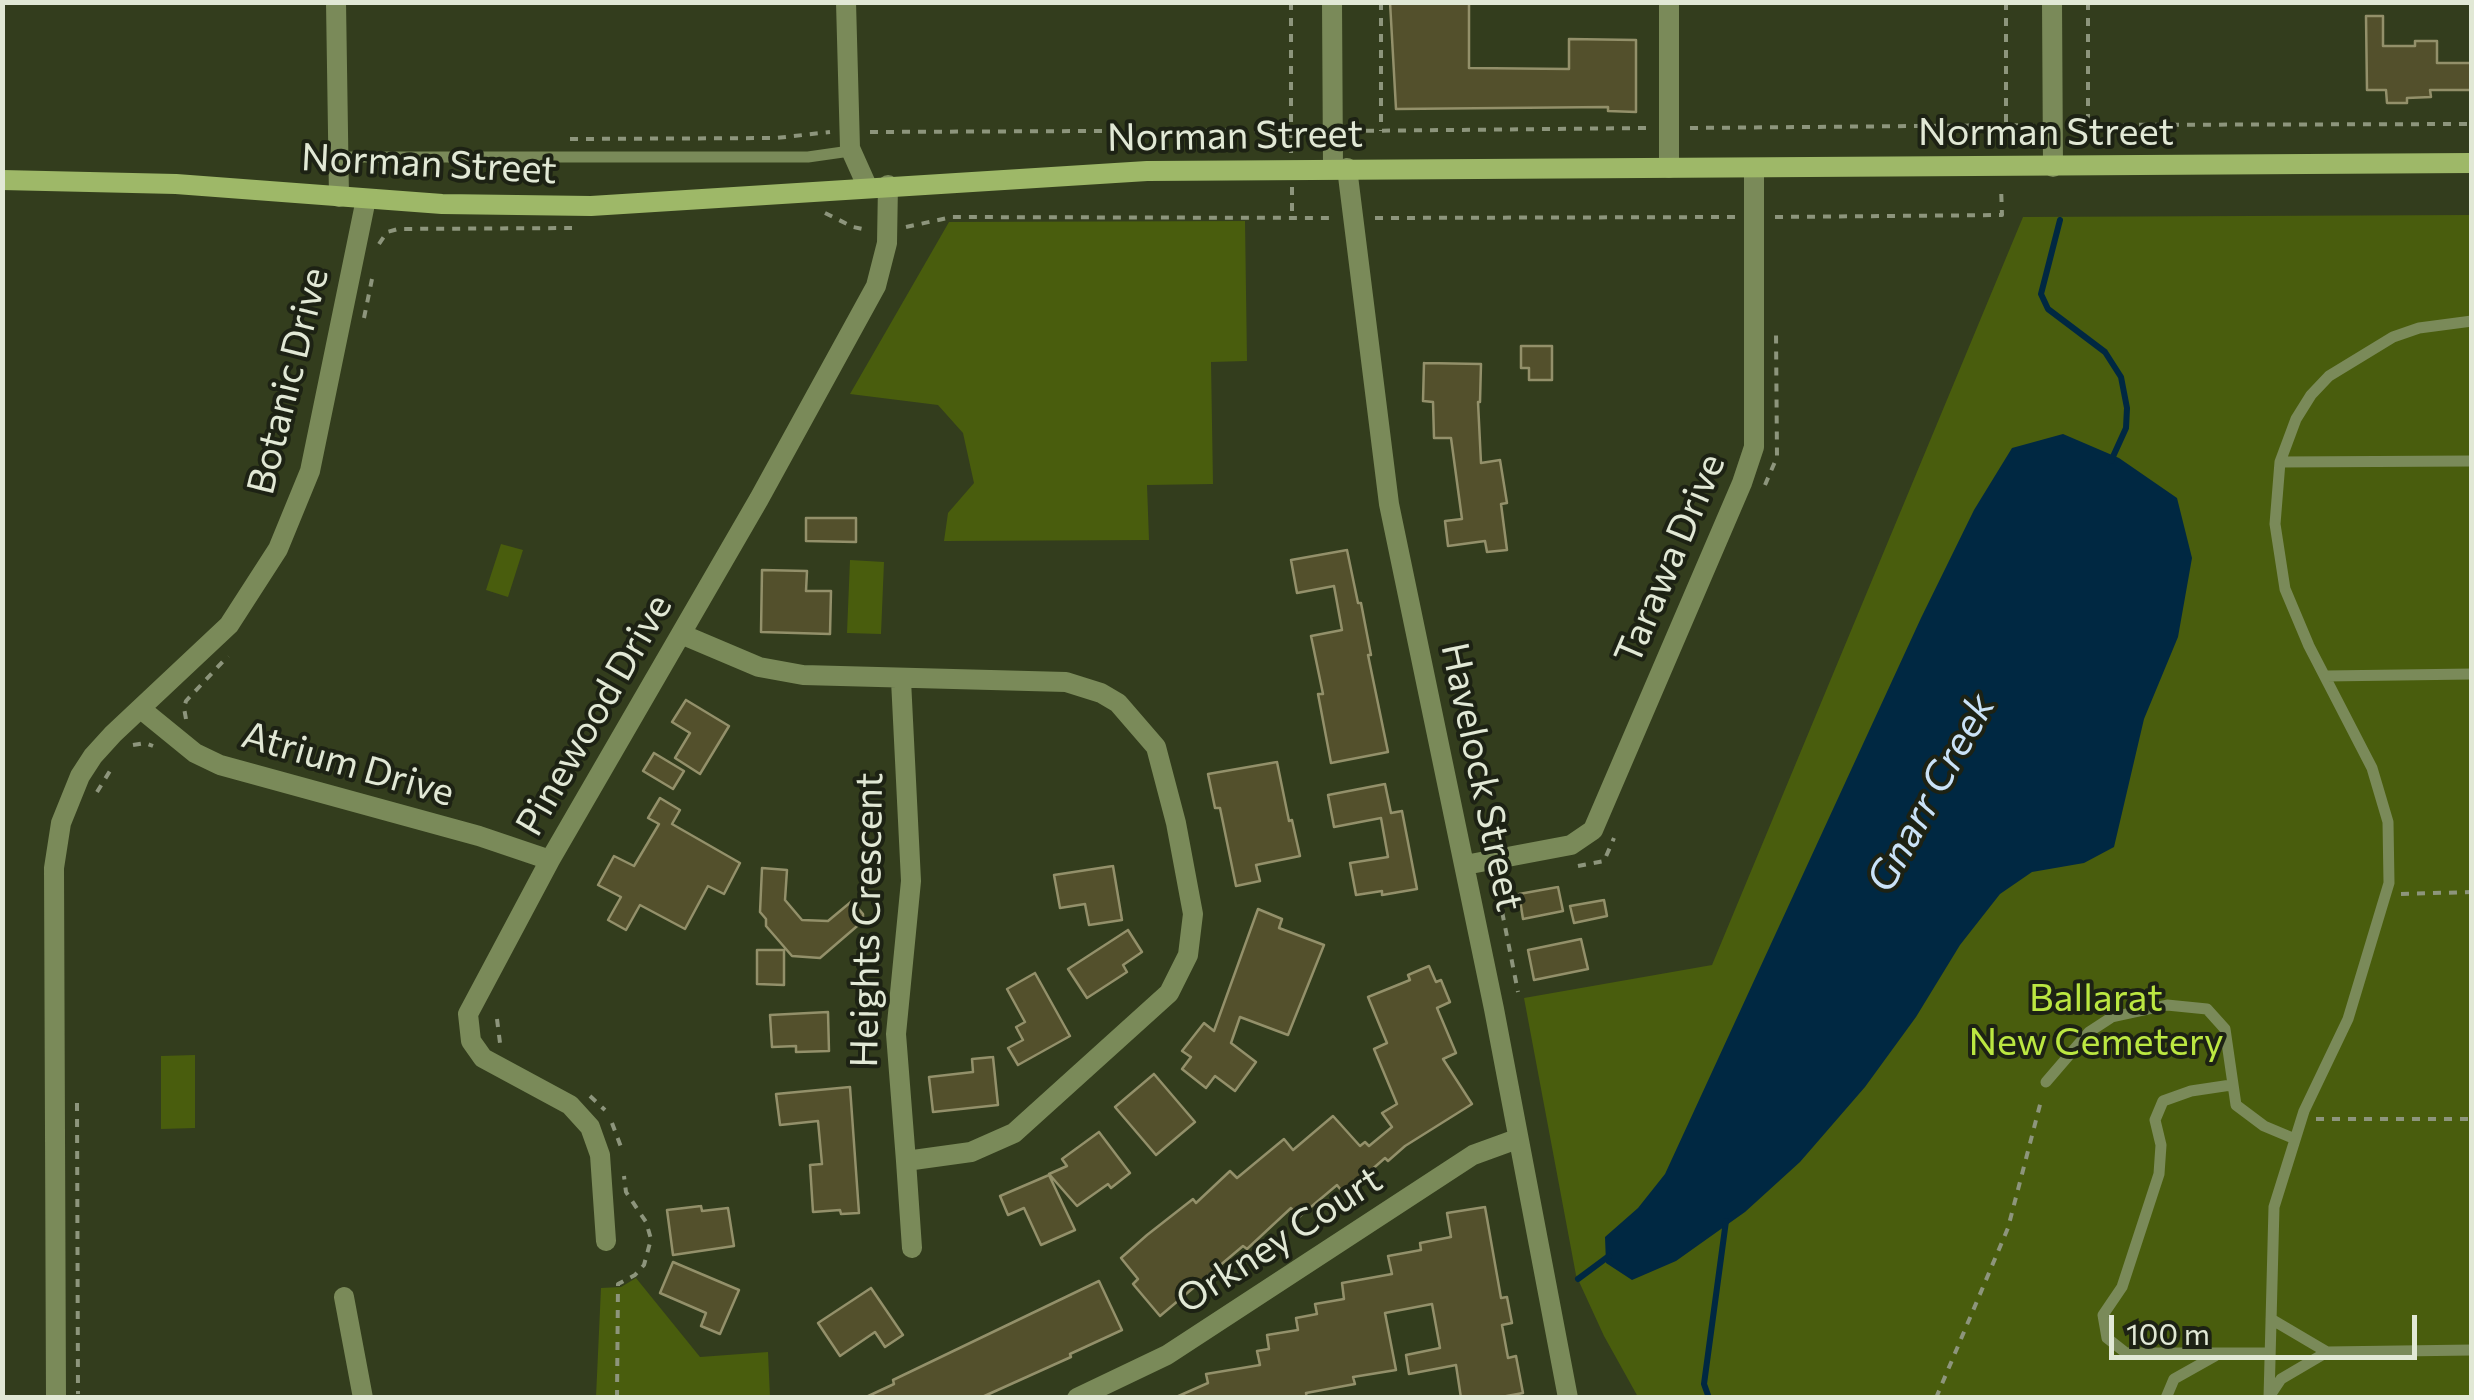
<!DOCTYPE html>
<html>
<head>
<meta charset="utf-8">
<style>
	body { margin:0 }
	#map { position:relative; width:2474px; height:1400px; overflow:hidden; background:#333d1d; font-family:Commissioner,sans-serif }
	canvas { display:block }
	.frame { position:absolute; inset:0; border:5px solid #e1e8d5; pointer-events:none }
	.scale { position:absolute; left:2109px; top:1315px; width:308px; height:45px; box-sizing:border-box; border:5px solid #e1e8d5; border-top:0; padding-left:12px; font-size:30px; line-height:35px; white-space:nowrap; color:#e1e8d5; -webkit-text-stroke:8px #1d2214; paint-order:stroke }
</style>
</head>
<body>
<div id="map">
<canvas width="2474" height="1400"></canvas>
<div class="frame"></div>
<div class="scale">100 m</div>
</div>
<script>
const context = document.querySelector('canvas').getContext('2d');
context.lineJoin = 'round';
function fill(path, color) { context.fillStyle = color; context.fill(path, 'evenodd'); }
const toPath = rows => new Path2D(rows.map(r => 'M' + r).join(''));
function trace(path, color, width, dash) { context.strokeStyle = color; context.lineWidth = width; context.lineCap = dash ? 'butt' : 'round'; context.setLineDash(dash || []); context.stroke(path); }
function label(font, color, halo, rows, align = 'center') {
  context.font = font + ' Commissioner,sans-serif'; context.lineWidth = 8; context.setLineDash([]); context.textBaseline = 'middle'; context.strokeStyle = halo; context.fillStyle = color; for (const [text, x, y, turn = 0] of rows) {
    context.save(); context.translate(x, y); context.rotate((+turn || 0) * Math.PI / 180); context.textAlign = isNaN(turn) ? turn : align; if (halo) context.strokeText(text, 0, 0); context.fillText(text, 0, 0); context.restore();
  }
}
fill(toPath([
	[2471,215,2471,1397,1638,1397,1604,1336,1576,1275,1524,998,1712,965,2023,217],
	[1245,221,1247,361,1211,362,1213,484,1147,485,1149,540,944,541,948,513,974,483,963,433,938,405,850,394,949,222],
	[501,544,523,550,508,597,486,590],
	[850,560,884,562,881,634,847,633],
	[195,1055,195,1128,161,1129,161,1056],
	[636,1278,700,1357,768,1352,770,1397,596,1397,601,1288,621,1287]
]), '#495d0d');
fill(toPath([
	[2063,434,2119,458,2177,498,2192,558,2178,637,2144,719,2114,847,2084,863,2032,872,2000,894,1960,945,1916,1017,1865,1087,1800,1162,1745,1212,1676,1261,1632,1280,1606,1263,1605,1237,1638,1208,1665,1174,1921,618,1974,510,2012,448]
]), '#002842');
trace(toPath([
	[2060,220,2041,294,2048,309,2105,352,2121,377,2127,408,2126,428,2111,461],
	[1578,1279,1609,1256],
	[1709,1398,1704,1384,1726,1221]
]), '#002842', 6);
const building = toPath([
	[1390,2,1469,2,1469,68,1569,69,1569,39,1636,40,1636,112,1608,111,1608,107,1396,109,1390,2],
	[2366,16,2383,16,2383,46,2415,46,2415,41,2437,41,2437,63,2472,63,2472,90,2430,90,2431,97,2407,98,2407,103,2387,103,2386,90,2367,90,2366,16],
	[1521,346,1552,346,1552,380,1529,380,1529,368,1521,368,1521,346],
	[1424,363,1481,364,1480,402,1478,402,1481,463,1500,460,1507,503,1501,504,1507,550,1487,552,1485,541,1448,546,1445,521,1462,519,1451,438,1434,438,1433,402,1423,401,1424,363],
	[806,518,856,518,856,542,806,541,806,518],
	[1347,550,1358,603,1361,603,1371,655,1368,655,1388,752,1331,763,1318,694,1323,694,1311,636,1342,630,1334,586,1297,593,1291,560,1347,550],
	[762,570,807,571,806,591,831,591,830,634,761,632,762,570],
	[686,700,729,726,700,774,675,758,690,733,672,722,686,700],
	[654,753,684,771,673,789,643,771,654,753],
	[1277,762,1289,821,1292,820,1300,856,1256,865,1260,881,1236,886,1220,808,1215,808,1208,774,1277,762],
	[1385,784,1391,813,1402,811,1417,889,1382,895,1382,891,1356,895,1350,863,1388,857,1381,818,1334,827,1328,795,1385,784],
	[660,798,680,810,672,824,740,863,724,894,708,886,685,929,640,905,626,930,608,920,621,897,598,885,614,856,634,866,659,824,648,818,660,798],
	[1113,866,1122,920,1089,925,1085,904,1060,908,1054,875,1113,866],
	[762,868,787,870,785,900,802,920,828,921,852,901,863,914,863,921,820,958,792,956,766,926,766,919,760,912,762,868],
	[1558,887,1563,911,1523,919,1519,894,1558,887],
	[1604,900,1607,916,1574,923,1570,906,1604,900],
	[1258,909,1282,919,1279,928,1324,945,1288,1035,1240,1017,1231,1043,1256,1062,1235,1091,1215,1076,1206,1088,1182,1069,1191,1057,1182,1051,1204,1023,1214,1031,1258,909],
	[1128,930,1142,952,1123,965,1127,972,1087,998,1068,969,1128,930],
	[1581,939,1588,969,1534,980,1528,950,1581,939],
	[757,950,784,950,784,985,757,984,757,950],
	[1429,966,1436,982,1441,980,1450,1002,1437,1008,1456,1053,1443,1059,1472,1104,1405,1146,1388,1161,1385,1158,1344,1194,1337,1185,1299,1217,1291,1208,1247,1249,1243,1246,1160,1316,1133,1284,1138,1279,1121,1258,1147,1235,1193,1199,1196,1203,1230,1171,1237,1178,1284,1139,1293,1150,1333,1116,1360,1146,1365,1142,1369,1146,1392,1127,1382,1113,1397,1104,1374,1049,1387,1043,1368,997,1410,980,1408,975,1429,966],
	[1035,973,1070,1036,1018,1065,1008,1048,1023,1040,1016,1027,1025,1022,1007,989,1035,973],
	[828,1012,829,1051,796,1052,796,1046,772,1047,770,1015,828,1012],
	[993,1057,998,1105,933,1112,929,1077,973,1072,972,1059,993,1057],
	[1154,1074,1195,1122,1156,1155,1115,1107,1154,1074],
	[850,1087,859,1213,841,1214,840,1210,813,1212,810,1165,822,1164,818,1121,780,1125,776,1094,850,1087],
	[1099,1132,1130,1173,1111,1188,1108,1184,1077,1206,1049,1174,1067,1166,1062,1159,1099,1132],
	[1049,1175,1075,1230,1041,1245,1024,1208,1008,1215,1000,1196,1049,1175],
	[701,1206,702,1211,728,1208,734,1246,673,1255,667,1210,701,1206],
	[1485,1207,1501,1298,1507,1297,1512,1323,1502,1325,1508,1358,1516,1356,1523,1393,1496,1398,1461,1398,1456,1365,1409,1374,1406,1355,1440,1348,1432,1304,1385,1313,1396,1370,1353,1377,1355,1384,1306,1393,1307,1398,1174,1398,1208,1383,1206,1374,1260,1365,1257,1351,1269,1349,1267,1335,1298,1330,1296,1318,1317,1314,1315,1304,1344,1299,1342,1283,1392,1274,1388,1256,1421,1250,1420,1243,1451,1237,1447,1213,1485,1207],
	[673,1262,739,1290,720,1334,701,1326,706,1313,660,1293,673,1262],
	[1099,1281,1122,1330,1070,1354,1071,1357,980,1398,864,1398,894,1384,893,1380,1099,1281],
	[871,1288,903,1335,885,1347,875,1332,840,1356,818,1323,871,1288]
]);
fill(building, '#53502c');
trace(building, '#93906a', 2.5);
trace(toPath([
	[1291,2,1291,153],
	[1381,2,1381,131],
	[2006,2,2006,126],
	[2088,2,2088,125],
	[2075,125,2472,124],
	[2001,127,2001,147],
	[1690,128,2035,125],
	[1350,131,1650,128],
	[870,132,1315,130],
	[570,139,776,138,830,132],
	[1292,187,1292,218],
	[825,213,853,227,867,230],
	[1775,217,2002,215,2001,186],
	[1375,218,1736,217],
	[906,227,952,217,1336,218],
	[379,244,387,232,398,229,572,228],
	[364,318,372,279],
	[1765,485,1777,457,1776,332],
	[186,719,184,708,186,701,228,656],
	[133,745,145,743,153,746],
	[97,792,113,766],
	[1578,866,1604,861,1614,838],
	[1496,881,1518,992],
	[2401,894,2472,892],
	[497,1019,500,1043],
	[590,1096,605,1110],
	[77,1103,78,1394],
	[2316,1119,2472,1119],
	[612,1123,621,1147],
	[617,1398,618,1284,635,1275,644,1265,651,1239,646,1222,626,1192,624,1176],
	[1936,1398,2008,1228,2042,1097]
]), '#8d957c', 4, [8, 8]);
trace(toPath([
	[339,157,808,157,850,151],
	[2280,462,2472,461],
	[2326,676,2472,674],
	[2046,1082,2089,1032,2112,1017,2167,1005,2207,1009,2225,1029,2236,1105,2264,1126,2295,1139],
	[2231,1085,2191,1091,2163,1101,2155,1120,2161,1145,2159,1174,2122,1287,2103,1315,2107,1338,2126,1353,2270,1353],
	[2271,1319,2327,1352,2472,1350],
	[2269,1397,2281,1379,2327,1352],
	[2166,1398,2174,1379,2215,1356],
	[2269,1398,2274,1207,2304,1111,2348,1019,2389,883,2388,822,2372,768,2309,646,2285,589,2275,524,2280,462,2296,419,2311,395,2329,376,2393,337,2419,328,2472,321]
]), '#7a8a59', 11);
trace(toPath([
	[336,2,339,197],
	[846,2,850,148,867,186],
	[1332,2,1333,168],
	[1669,2,1669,168],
	[2052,2,2053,167],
	[1347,168,1389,504,1494,1009,1568,1398],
	[681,634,759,667,803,675,1066,682,1101,693,1118,703,1156,747,1176,823,1193,914,1188,955,1169,993,1014,1133,971,1152,906,1161,896,1034,911,881,901,680],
	[141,709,195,753,220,765,479,836,550,860],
	[1465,865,1571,845,1593,830,1742,483,1754,447,1754,168],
	[906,1161,912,1248],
	[606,1241,600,1155,590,1127,570,1105,483,1058,471,1041,468,1014,550,860,759,499,876,286,887,243,888,185],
	[344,1297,363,1398],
	[56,1398,54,868,61,823,80,776,93,756,113,734,229,625,278,549,310,471,366,199],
	[1077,1398,1167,1355,1473,1155,1517,1139]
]), '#7a8a59', 20);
trace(toPath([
	[2,180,176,184,442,204,591,206,1147,171,2472,163]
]), '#9eb868', 20);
label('38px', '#e1e8d5', '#1d2214', [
	["Norman Street",2046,132],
	["Norman Street",1235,136,-1],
	["Norman Street",429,164,3],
	["Botanic Drive",288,381,-76],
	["Tarawa Drive",1670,559,-67],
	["Pinewood Drive",594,715,-60],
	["Atrium Drive",348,764,16],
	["Havelock Street",1482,777,78],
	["Heights Crescent",867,920,-89],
	["Orkney Court",1279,1240,-33]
]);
label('38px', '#bbe741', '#1d2214', [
	["Ballarat",2096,998],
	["New Cemetery",2096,1042]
]);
label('italic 40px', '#cae2f7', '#1d2214', [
	["Gnarr Creek",1931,793,-61]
]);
</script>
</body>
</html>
